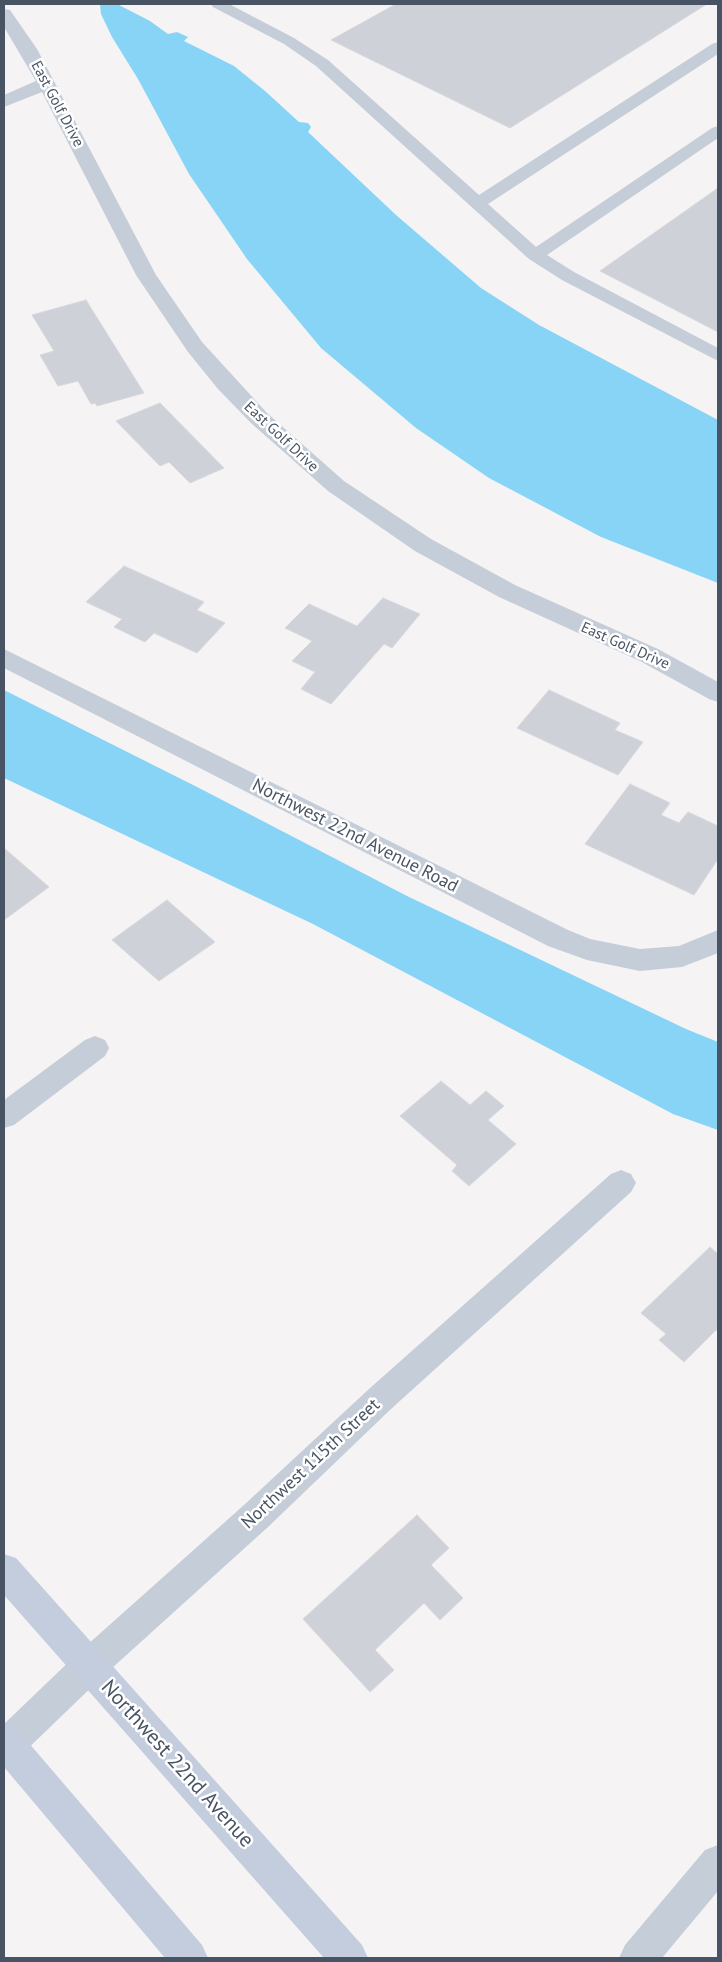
<!DOCTYPE html>
<html>
<head>
<meta charset="utf-8">
<style>
	body { margin:0 }
	#map { position:relative; width:722px; height:1962px; overflow:hidden; background:#f5f3f3; font-family:"PT Sans",sans-serif }
	canvas { display:block }
	.frame { position:absolute; inset:0; border:5px solid #485363; pointer-events:none }
</style>
</head>
<body>
<div id="map">
<canvas width="722" height="1962"></canvas>
<div class="frame"></div>
</div>
<script>
const context = document.querySelector('canvas').getContext('2d');
context.lineJoin = 'round';
function fill(path, color) { context.fillStyle = color; context.fill(path, 'evenodd'); }
const toPath = rows => new Path2D(rows.map(r => 'M' + r).join(''));
function trace(path, color, width, dash) { context.strokeStyle = color; context.lineWidth = width; context.lineCap = dash ? 'butt' : 'round'; context.setLineDash(dash || []); context.stroke(path); }
function label(font, color, halo, rows, align = 'center') {
  context.font = font + ' "PT Sans",sans-serif'; context.lineWidth = 5; context.setLineDash([]); context.textBaseline = 'middle'; context.strokeStyle = halo; context.fillStyle = color; for (const [text, x, y, turn = 0] of rows) {
    context.save(); context.translate(x, y); context.rotate((+turn || 0) * Math.PI / 180); context.textAlign = isNaN(turn) ? turn : align; if (halo) context.strokeText(text, 0, 0); context.fillText(text, 0, 0); context.restore();
  }
}
fill(toPath([
	[100,4,117,4,150,21,168,34,177,32,188,37,184,41,234,66,265,91,299,122,308,123,311,127,308,132,396,215,481,288,539,325,718,420,718,583,601,537,489,478,416,428,321,348,247,259,189,174,138,79,112,37,101,14],
	[4,690,201,789,407,896,686,1029,718,1042,718,1130,673,1114,313,924,4,778]
]), '#87d4f7');
const building = toPath([
	[396,4,707,4,510,128,331,40,396,4],
	[718,188,718,332,600,271,718,188],
	[86,300,144,393,97,406,95,403,91,404,78,381,58,386,40,355,54,351,32,315,86,300],
	[160,403,224,468,190,483,169,462,160,466,116,421,160,403],
	[124,566,204,602,197,610,225,623,197,653,154,633,145,642,114,627,122,619,86,602,124,566],
	[383,598,420,614,392,648,384,644,331,704,301,689,315,672,292,661,312,641,285,628,309,604,357,626,383,598],
	[549,690,620,723,615,730,643,742,618,775,517,728,549,690],
	[630,784,670,803,661,815,679,823,688,812,718,826,718,859,694,895,585,844,630,784],
	[4,848,49,887,4,920,4,848],
	[167,900,215,942,159,981,112,940,167,900],
	[441,1081,470,1105,486,1091,504,1106,488,1120,516,1144,469,1186,452,1171,457,1165,400,1116,441,1081],
	[710,1247,718,1254,718,1331,716,1330,684,1362,659,1340,666,1334,641,1313,710,1247],
	[417,1515,449,1548,431,1565,463,1598,440,1620,424,1603,375,1650,394,1670,370,1692,303,1619,417,1515]
]);
fill(building, '#ced1d8');
trace(building, '#d6d8df', 1);
fill(toPath([
	[211,4,229,4,294,38,328,60,479,195,712,44,718,42,718,54,488,204,536,247,712,128,718,126,718,138,547,255,574,272,718,348,718,361,562,280,529,259,316,66,284,44,213,7,211,4]
]), '#c5cdd8');
fill(toPath([
	[4,9,10,10,37,49,156,275,202,342,267,413,344,481,431,539,515,585,658,649,718,682,718,702,709,699,640,661,499,597,415,551,328,491,251,423,218,389,188,352,136,275,42,92,4,107,4,95,36,81,4,27,4,9],
	[4,649,568,930,590,939,640,949,679,946,718,930,718,953,682,967,640,971,587,960,548,946,4,668,4,649],
	[95,1036,105,1040,109,1048,105,1056,14,1125,4,1128,4,1100,85,1040,95,1036],
	[621,1170,631,1174,636,1183,631,1192,391,1409,268,1527,101,1678,16,1760,4,1766,4,1724,77,1654,244,1505,369,1389,611,1174,621,1170],
	[718,1845,718,1891,662,1958,619,1958,625,1945,705,1850,718,1845]
]), '#c5cdd8');
fill(toPath([
	[4,1554,16,1558,362,1945,368,1958,324,1958,4,1595,4,1554],
	[4,1723,16,1728,202,1945,208,1958,165,1958,4,1767,4,1723]
]), '#c4cddd');
label('15px', '#485363', '#fff', [
	["East Golf Drive",57,104,62],
	["East Golf Drive",281,437,43],
	["East Golf Drive",625,646,24]
]);
label('18px', '#485363', '#fff', [
	["Northwest 22nd Avenue Road",355,836,27],
	["Northwest 115th Street",311,1464,-43]
]);
label('21px', '#485363', '#fff', [
	["Northwest 22nd Avenue",177,1764,48]
]);
</script>
</body>
</html>
